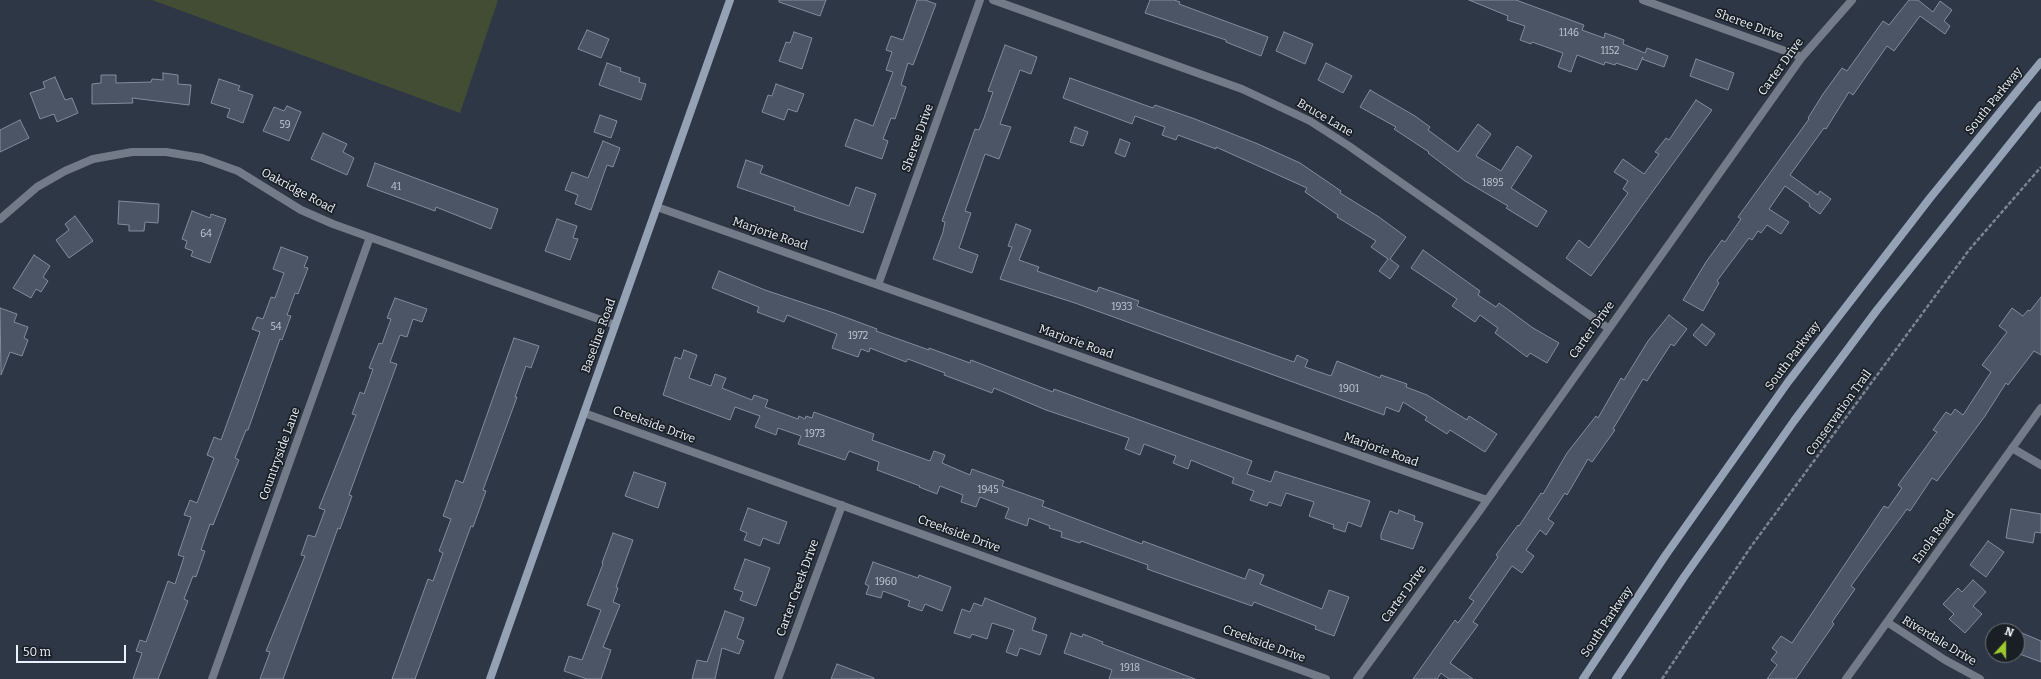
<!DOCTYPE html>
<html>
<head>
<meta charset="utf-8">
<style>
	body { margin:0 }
	#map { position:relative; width:2041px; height:679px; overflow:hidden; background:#2e3746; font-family:Bitter,serif }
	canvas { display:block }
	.north { position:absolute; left:1985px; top:623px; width:40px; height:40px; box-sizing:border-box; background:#1a1f25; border:1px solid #6e737a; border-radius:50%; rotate:21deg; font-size:11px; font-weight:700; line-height:16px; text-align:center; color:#ebf1fa }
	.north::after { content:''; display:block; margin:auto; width:14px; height:18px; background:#9eca2e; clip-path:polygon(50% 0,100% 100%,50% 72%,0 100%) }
	.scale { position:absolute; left:16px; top:645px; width:110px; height:18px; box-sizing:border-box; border:2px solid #ebf1fa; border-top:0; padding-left:5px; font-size:12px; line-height:14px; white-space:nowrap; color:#ebf1fa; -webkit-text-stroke:3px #1a1f25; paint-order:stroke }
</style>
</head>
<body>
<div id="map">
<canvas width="2041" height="679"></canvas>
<div class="north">N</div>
<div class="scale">50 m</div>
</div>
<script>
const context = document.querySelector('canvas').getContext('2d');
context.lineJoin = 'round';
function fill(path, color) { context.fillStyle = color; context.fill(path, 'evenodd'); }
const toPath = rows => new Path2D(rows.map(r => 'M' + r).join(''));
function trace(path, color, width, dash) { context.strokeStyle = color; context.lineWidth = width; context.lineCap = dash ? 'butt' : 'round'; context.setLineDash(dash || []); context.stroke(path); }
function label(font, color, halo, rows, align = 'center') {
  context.font = font + ' Bitter,serif'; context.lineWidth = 3.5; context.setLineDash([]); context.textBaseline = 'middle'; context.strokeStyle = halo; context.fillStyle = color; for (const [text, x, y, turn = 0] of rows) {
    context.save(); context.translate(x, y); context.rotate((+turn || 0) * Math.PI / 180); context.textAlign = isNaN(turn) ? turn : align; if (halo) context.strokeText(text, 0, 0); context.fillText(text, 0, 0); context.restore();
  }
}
fill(toPath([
	[152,0,498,0,460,113]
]), '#434d33');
const building = toPath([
	[779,0,826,0,820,16,779,2,779,0],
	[917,0,925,0,936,4,913,65,908,63,901,85,906,87,895,119,891,118,883,139,888,141,882,159,845,146,855,119,873,126,893,72,886,70,892,52,886,50,891,36,903,40,917,0],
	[1150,0,1174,0,1180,2,1179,4,1268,37,1261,56,1226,42,1226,40,1145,13,1150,0],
	[1469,0,1516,0,1584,25,1582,30,1604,38,1605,33,1624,40,1623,44,1645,53,1647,48,1668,56,1664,67,1642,59,1643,57,1637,70,1616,63,1615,65,1605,62,1604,65,1577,55,1571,72,1558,67,1563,53,1532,42,1531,44,1520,40,1525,26,1507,20,1508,16,1469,0],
	[1909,0,1918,0,1933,12,1940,1,1952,10,1944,21,1950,26,1945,34,1920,16,1894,51,1887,46,1853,95,1849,92,1826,129,1824,128,1790,175,1818,195,1820,191,1831,199,1820,214,1809,206,1810,204,1785,186,1769,209,1789,222,1781,234,1767,225,1761,233,1758,231,1752,240,1749,238,1717,281,1719,283,1703,311,1683,300,1706,262,1722,240,1725,242,1741,219,1738,217,1809,119,1808,118,1823,94,1842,68,1847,71,1883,21,1889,25,1909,0],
	[587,30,609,39,601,58,578,49,587,30],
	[794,32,812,38,802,69,779,61,786,42,790,43,794,32],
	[1284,32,1313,44,1305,64,1276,51,1284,32],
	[1005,45,1037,57,1031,74,1020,70,1000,124,1011,127,999,159,985,154,965,211,971,213,959,248,978,255,972,273,933,259,943,232,945,222,942,221,975,129,979,130,984,118,993,92,988,91,1005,45],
	[1696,59,1734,73,1728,90,1690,76,1696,59],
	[607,63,621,68,620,71,640,78,639,82,646,84,641,100,599,85,607,63],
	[1326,63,1352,76,1343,93,1318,80,1326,63],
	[163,73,178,75,178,84,191,85,189,105,132,98,133,103,92,104,92,84,101,83,101,75,116,75,116,83,151,82,152,79,163,80,163,73],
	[55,77,65,100,72,98,78,113,57,122,54,114,40,119,30,93,45,88,43,82,55,77],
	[1070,78,1153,108,1155,105,1195,119,1258,144,1300,163,1341,191,1340,193,1379,217,1406,237,1390,259,1399,266,1390,279,1379,271,1388,259,1371,247,1376,241,1337,217,1338,215,1305,192,1307,188,1216,147,1216,149,1178,135,1176,140,1162,135,1165,127,1135,116,1132,124,1063,98,1070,78],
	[219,79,240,86,238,90,253,95,243,123,227,117,230,109,211,103,219,79],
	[776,84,804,94,797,112,788,109,784,120,762,112,768,95,772,96,776,84],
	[1370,90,1415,116,1430,127,1428,130,1458,152,1478,124,1491,134,1476,156,1501,171,1517,146,1532,156,1511,188,1547,211,1537,227,1506,208,1508,206,1465,181,1428,153,1429,152,1394,129,1396,127,1360,107,1370,90],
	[1696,100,1712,110,1591,276,1566,258,1579,240,1589,248,1628,193,1623,189,1628,181,1614,172,1623,159,1644,174,1659,154,1655,152,1666,138,1669,140,1696,100],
	[287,106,301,112,289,141,263,131,274,107,284,111,287,106],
	[600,115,617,121,611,138,594,132,600,115],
	[20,120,29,138,0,152,0,130,20,120],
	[1075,127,1088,132,1083,146,1070,142,1075,127],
	[323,133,347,144,343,152,354,158,347,175,311,159,323,133],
	[1120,139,1130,143,1125,157,1115,153,1120,139],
	[603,141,620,148,613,167,607,165,591,210,575,204,578,195,565,190,572,172,588,178,603,141],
	[746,160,763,166,760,173,849,206,856,187,876,194,863,233,794,210,795,207,737,187,746,160],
	[375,163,498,209,491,229,436,207,435,211,367,186,375,163],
	[119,201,159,204,158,223,145,222,144,231,129,231,129,225,118,224,119,201],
	[192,211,210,218,211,214,226,219,210,263,191,256,193,251,185,248,187,241,182,239,192,211],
	[75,216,93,241,69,258,56,240,69,230,65,224,75,216],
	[557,219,577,226,573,238,578,239,570,260,545,251,557,219],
	[1016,224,1031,230,1019,260,1039,267,1037,271,1097,292,1099,287,1139,301,1137,306,1294,362,1297,355,1308,360,1305,367,1331,376,1337,361,1380,378,1381,375,1407,384,1406,387,1427,395,1467,420,1469,416,1497,434,1485,452,1450,430,1447,434,1425,420,1427,417,1403,402,1399,412,1386,407,1384,415,1075,303,1000,279,1012,247,1008,246,1016,224],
	[281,247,308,257,304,267,308,268,298,294,295,293,287,315,291,316,282,340,280,339,248,430,246,430,235,458,239,460,213,525,210,524,201,550,205,551,196,577,193,576,184,599,188,601,158,679,133,679,142,653,136,651,140,640,146,642,168,581,175,584,184,557,178,555,191,517,184,515,190,500,197,503,214,458,207,455,214,437,221,440,260,332,252,329,257,317,263,319,271,297,275,298,284,273,273,269,281,247],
	[1423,250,1480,291,1478,295,1496,307,1499,303,1533,328,1559,343,1547,363,1530,353,1527,357,1495,333,1498,328,1480,315,1475,322,1452,306,1457,299,1411,268,1423,250],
	[34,255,50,266,43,277,48,281,41,292,36,289,31,298,13,288,34,255],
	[719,271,765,290,834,313,877,329,876,331,929,350,929,348,970,363,971,360,1053,392,1054,389,1252,461,1247,474,1271,482,1275,471,1370,501,1361,527,1348,522,1345,532,1333,528,1334,525,1309,516,1314,502,1286,493,1281,506,1269,502,1267,506,1250,500,1254,491,1232,483,1234,478,1191,460,1188,469,1173,463,1176,456,1144,444,1140,455,1125,449,1129,438,1046,410,994,388,992,393,944,375,945,373,908,359,906,362,870,348,869,352,861,349,858,357,832,348,837,334,787,315,784,322,757,312,759,307,712,288,719,271],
	[2041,297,2041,355,2034,351,2008,385,2006,383,1985,416,1937,481,1932,478,1910,511,1907,509,1851,586,1855,589,1832,622,1834,624,1796,679,1767,679,1777,665,1771,660,1777,652,1772,648,1781,636,1792,643,1884,506,1888,508,1902,488,1898,485,1937,432,1933,430,1946,412,1951,415,1955,409,1963,415,1991,372,1982,365,2007,332,1999,326,2012,308,2023,316,2028,310,2030,311,2041,297],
	[395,298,427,309,422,322,413,319,407,337,400,335,390,362,397,364,349,495,352,496,340,529,338,528,283,679,260,679,270,652,266,651,305,556,301,555,308,535,315,537,325,510,319,508,356,415,352,414,360,392,364,394,373,369,369,368,379,343,382,344,391,319,387,318,395,298],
	[0,308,17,314,14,322,28,327,24,338,28,340,22,356,10,352,1,375,0,308],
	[1669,315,1687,329,1674,346,1671,344,1647,381,1643,379,1613,429,1615,430,1592,462,1588,459,1567,495,1565,493,1548,519,1554,523,1546,535,1540,530,1526,550,1534,556,1522,573,1512,566,1473,622,1478,625,1450,663,1473,679,1449,679,1441,673,1437,679,1413,679,1455,620,1458,623,1474,601,1469,598,1498,557,1496,555,1518,525,1519,526,1541,493,1543,494,1567,453,1596,416,1598,418,1621,378,1624,380,1648,341,1669,315],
	[1702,324,1715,334,1706,346,1693,335,1702,324],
	[514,338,539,346,531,368,526,366,515,397,517,397,483,490,486,491,473,527,471,526,415,679,392,679,428,579,433,581,443,553,439,551,451,519,443,516,456,480,463,483,514,338],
	[684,350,697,355,689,378,711,386,715,374,726,378,722,388,752,400,754,395,768,400,765,407,798,419,799,416,805,419,806,416,812,418,814,412,874,434,872,440,930,461,934,451,945,455,942,463,970,475,972,469,1004,481,1002,486,1044,501,1042,506,1142,544,1143,541,1245,579,1249,569,1264,575,1260,584,1322,609,1329,590,1349,597,1334,636,1315,629,1316,626,1254,602,1252,606,1147,569,1148,565,1081,541,1080,543,1061,537,1062,532,1049,528,1050,526,1029,518,1027,526,1005,518,1009,508,980,497,976,507,961,502,963,495,940,486,937,494,919,487,920,486,877,470,879,462,849,451,845,460,798,444,801,436,778,428,776,435,755,427,760,416,735,407,730,420,663,395,675,357,681,359,684,350],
	[634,472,666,483,658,508,625,496,634,472],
	[748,508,787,522,779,544,763,538,760,546,744,540,747,533,740,530,748,508],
	[2011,509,2041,514,2041,533,2035,532,2033,543,2006,538,2011,509],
	[1399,510,1415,516,1414,520,1423,523,1413,549,1381,539,1381,534,1390,511,1398,514,1399,510],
	[613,533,633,540,616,587,618,588,613,602,620,605,603,647,611,650,601,679,587,679,564,671,569,656,582,660,601,610,587,605,603,564,602,563,613,533],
	[1988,541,2004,552,1986,577,1970,565,1988,541],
	[745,559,770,568,756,606,740,600,743,592,734,589,745,559],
	[873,562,918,578,919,575,951,587,942,611,925,604,922,611,908,606,910,601,883,591,881,598,866,594,869,586,865,584,873,562],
	[1973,580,1986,592,1973,606,1982,614,1965,633,1949,619,1954,614,1943,604,1958,588,1962,592,1973,580],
	[985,598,1036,618,1032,630,1047,635,1040,655,1020,648,1017,656,1006,652,1014,630,992,623,987,639,972,634,970,638,954,633,962,609,970,612,974,603,982,606,985,598],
	[725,611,744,618,737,638,744,641,739,654,722,648,715,679,692,679,697,660,707,662,725,611],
	[2017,631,2041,641,2041,662,2017,653,2017,631],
	[1071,633,1082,637,1083,634,1103,642,1102,644,1195,679,1109,679,1112,670,1064,653,1071,633],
	[837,664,874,678,874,679,831,679,837,664]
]);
fill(building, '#4b5565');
trace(building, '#818c9d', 1);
trace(toPath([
	[1662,679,1750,548,1969,250,2041,167]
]), '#7d8491', 2.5, [4, 2]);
trace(toPath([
	[993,0,1242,89,1310,121,1349,146,1608,328],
	[1643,0,1802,57],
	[657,207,1487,500],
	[0,219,37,187,65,171,93,159,132,152,166,152,202,158,238,171,301,210,333,224,615,325],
	[878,285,980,0],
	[584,413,1326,679],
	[2012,448,2041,465],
	[1887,622,1945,660,1980,679],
	[212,679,370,237],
	[778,679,842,505],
	[1357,679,1478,513,1802,57,1852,0],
	[1846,679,2041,408]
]), '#737b88', 8);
trace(toPath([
	[490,679,730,0],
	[1583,679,1665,556,1788,382,1930,198,2041,62],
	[1616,679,1684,577,1794,421,1877,310,2041,105]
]), '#95a2b6', 8);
label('10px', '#c3cad5', null, [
	["1146",1569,33],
	["1152",1610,51],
	["59",285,125],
	["1895",1493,183],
	["41",396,187],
	["64",206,234],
	["1933",1122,307],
	["54",276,327],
	["1972",858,336],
	["1901",1349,389],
	["1973",815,434],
	["1945",988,490],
	["1960",886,582],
	["1918",1130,668]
]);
label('12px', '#ebf1fa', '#1a1f25', [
	["Sheree Drive",1749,25,20],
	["Carter Drive",1781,67,-54],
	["South Parkway",1994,101,-51],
	["Bruce Lane",1325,118,30],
	["Sheree Drive",918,138,-70],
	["Oakridge Road",298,191,28],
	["Marjorie Road",770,234,19],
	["Carter Drive",1592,330,-54],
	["Baseline Road",599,336,-70],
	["Marjorie Road",1076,342,20],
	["South Parkway",1793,356,-53],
	["Conservation Trail",1839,413,-54],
	["Creekside Drive",654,425,20],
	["Marjorie Road",1381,450,20],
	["Countryside Lane",280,454,-70],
	["Creekside Drive",959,534,20],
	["Enola Road",1934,537,-54],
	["Carter Creek Drive",798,588,-70],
	["Carter Drive",1404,594,-54],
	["South Parkway",1607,622,-56],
	["Riverdale Drive",1939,641,31],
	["Creekside Drive",1264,644,20]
]);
</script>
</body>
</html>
